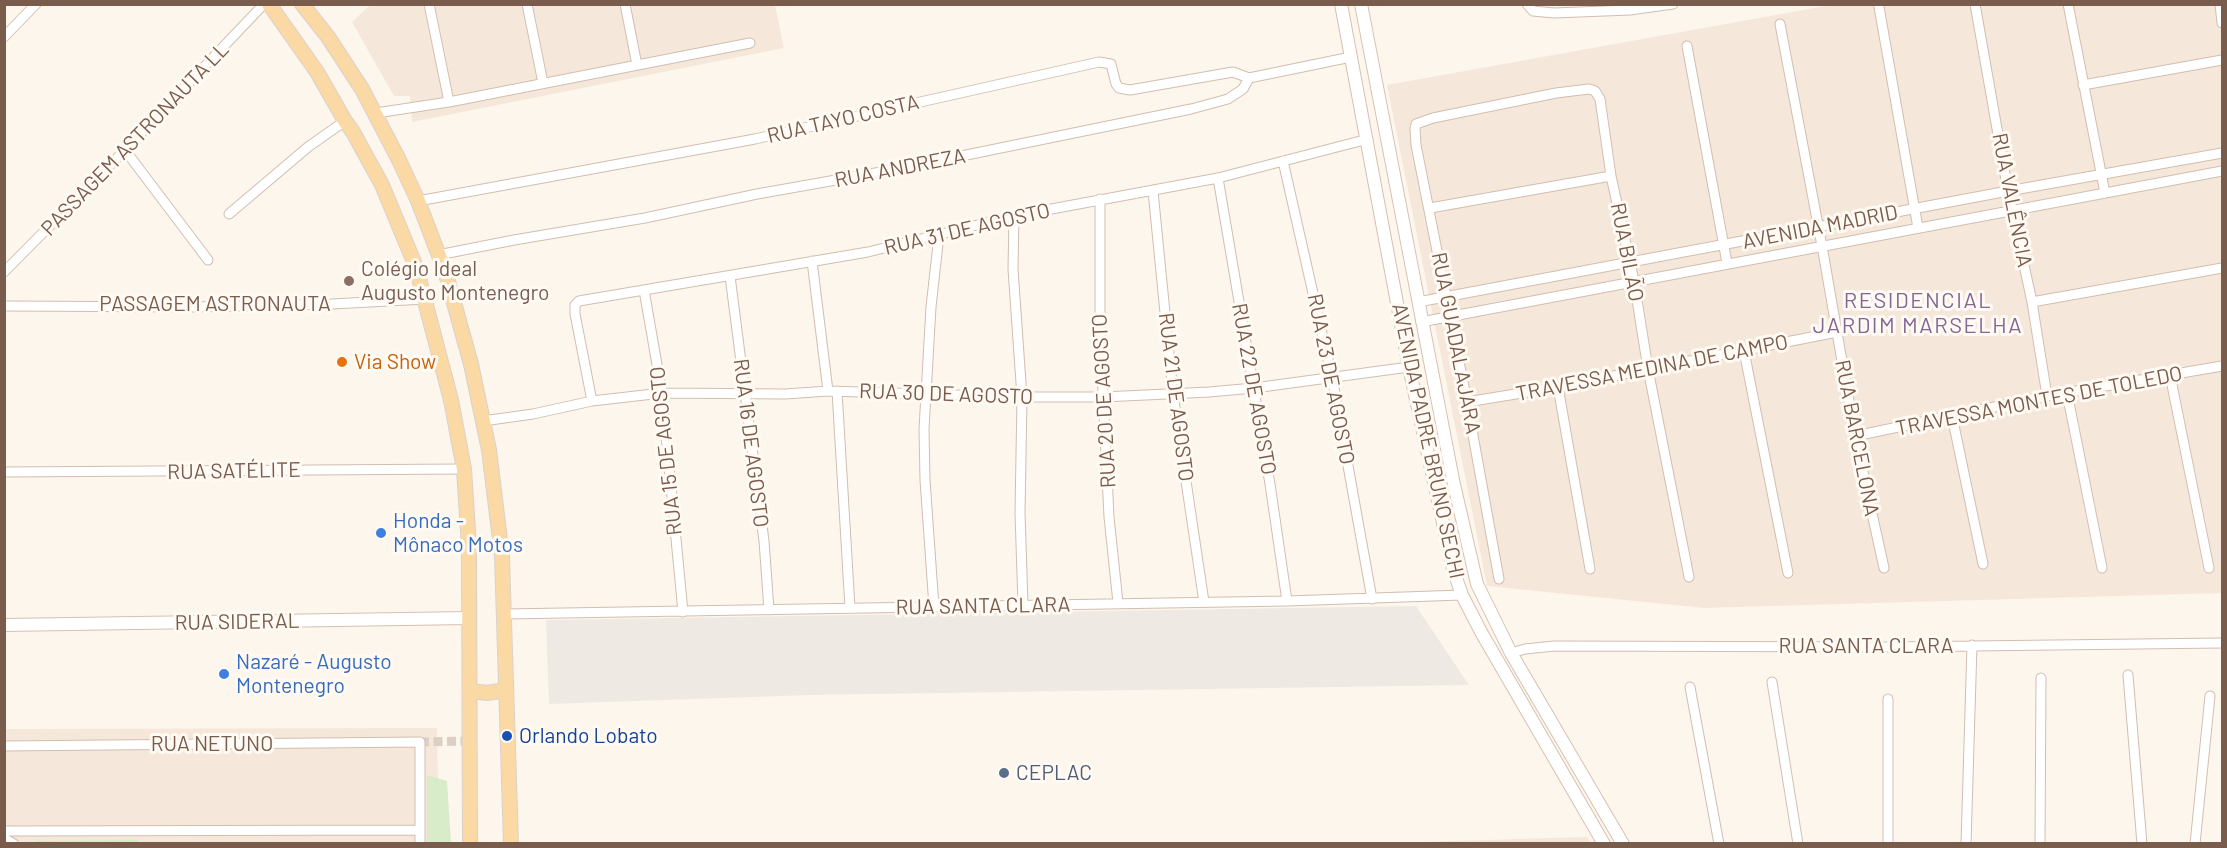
<!DOCTYPE html>
<html>
<head>
<meta charset="utf-8">
<style>
	body { margin:0 }
	#map { position:relative; width:2227px; height:848px; overflow:hidden; background:#fdf6ec; font-family:Barlow,sans-serif }
	canvas { display:block }
	.frame { position:absolute; inset:0; border:6px solid #7a5c4d; pointer-events:none }
</style>
</head>
<body>
<div id="map">
<canvas width="2227" height="848"></canvas>
<div class="frame"></div>
</div>
<script>
const context = document.querySelector('canvas').getContext('2d');
context.lineJoin = 'round';
function fill(path, color) { context.fillStyle = color; context.fill(path, 'evenodd'); }
const toPath = rows => new Path2D(rows.map(r => 'M' + r).join(''));
function trace(path, color, width, dash) { context.strokeStyle = color; context.lineWidth = width; context.lineCap = dash ? 'butt' : 'round'; context.setLineDash(dash || []); context.stroke(path); }
function label(font, color, halo, rows, align = 'center') {
  context.font = font + ' Barlow,sans-serif'; context.lineWidth = 6; context.setLineDash([]); context.textBaseline = 'middle'; context.strokeStyle = halo; context.fillStyle = color; for (const [text, x, y, turn = 0] of rows) {
    context.save(); context.translate(x, y); context.rotate((+turn || 0) * Math.PI / 180); context.textAlign = isNaN(turn) ? turn : align; if (halo) context.strokeText(text, 0, 0); context.fillText(text, 0, 0); context.restore();
  }
}
fill(toPath([
	[371,4,775,5,784,48,412,122,410,96,394,96,352,22],
	[1831,5,2222,5,2222,593,1704,608,1487,586,1387,85],
	[437,728,439,843,5,843,4,729],
	[1587,837,1591,843,1391,843,1551,838]
]), '#f5e8da');
fill(toPath([
	[1416,606,1469,685,810,695,549,704,546,620]
]), '#efe9e4');
fill(toPath([
	[427,775,447,781,451,843,427,843],
	[138,840,138,844,38,844,33,841]
]), '#d8ecc9');
trace(toPath([
	[420,742,470,741]
]), '#dcd0c4', 9, [9, 4.5]);
const minor = toPath([
	[429,4,449,102],
	[527,4,543,83],
	[625,4,637,65],
	[1527,4,1533,11,1554,13,1630,10,1673,4],
	[1975,4,2008,191,2032,302,2047,396],
	[2068,4,2105,193],
	[2220,4,2222,23],
	[1879,7,1918,228],
	[1780,24,1822,246,1855,436,1884,568],
	[4,37,36,4],
	[1687,46,1727,263],
	[1249,78,1351,57],
	[2083,85,2222,60],
	[376,113,449,102,750,43],
	[125,150,208,260],
	[1283,161,1332,377,1372,599],
	[1218,178,1270,484,1287,601],
	[1153,191,1173,394,1204,602],
	[1100,199,1100,330,1109,517,1118,603],
	[418,201,755,139,1099,62,1111,64,1116,84,1119,88,1130,90,1233,72,1249,78],
	[1430,208,1611,176],
	[229,214,308,147,345,121],
	[1014,216,1013,269,1022,397,1020,513,1023,605],
	[438,255,514,240,645,218,757,194,898,169,1191,109,1228,99,1243,89,1249,78],
	[812,261,828,391],
	[4,272,125,150,264,4],
	[730,276,764,541,769,610],
	[644,290,662,393,683,612],
	[1418,302,2008,191,2222,153],
	[2032,302,2222,268],
	[4,306,196,307,332,304,425,299],
	[1421,322,2222,171],
	[1744,351,1788,573],
	[2170,375,2209,568],
	[1558,387,1590,569],
	[837,391,850,608],
	[2067,393,2102,568],
	[592,401,575,314,575,305,579,301,868,252,1014,216,1218,178,1368,139],
	[1467,402,1558,387,1837,332],
	[1952,416,1983,564],
	[483,421,533,414,592,401,662,393,785,394,828,391,1022,397,1103,397,1209,392,1254,388,1409,367],
	[1855,436,2047,396,2222,366],
	[4,472,464,469],
	[1499,579,1467,402,1416,145,1415,129,1416,124,1433,118,1556,93,1589,89,1595,91,1600,99,1611,176,1634,281,1648,369,1689,577],
	[934,607,925,480,924,429,931,307,939,235],
	[504,614,1287,601,1462,595],
	[1511,653,1525,649,1554,646,1887,647,2222,643],
	[2128,675,2142,844],
	[1772,682,1798,844],
	[1690,687,1719,844],
	[1888,699,1888,844],
	[4,746,420,742,420,844],
	[4,831,420,830],
	[4,838,14,844],
	[1966,844,1972,645],
	[2040,844,2041,678],
	[2195,844,2210,696]
]);
const secondary = toPath([
	[1341,4,1409,367,1453,569,1462,595,1481,632,1604,844],
	[1361,4,1453,480,1477,584,1511,653,1623,844],
	[4,625,470,618]
]);
const primary = toPath([
	[269,4,317,72,345,121,353,132,382,185,416,267,451,400,464,469,469,547,470,844],
	[302,4,328,37,362,89,399,160,418,201,446,274,471,364,489,450,502,556,511,844],
	[471,691,487,693,505,690]
]);
trace(minor, '#d1beb0', 11);
trace(secondary, '#d6c0b0', 14);
trace(primary, '#dad1cd', 16);
trace(minor, '#fff', 9);
trace(secondary, '#fff', 12);
trace(primary, '#fbd9a5', 14);
for (const [x, y, r, color] of [
	[349,281,6,"#8d6e63"],
	[342,362,6,"#e8710a"],
	[381,533,6,"#3f7fe0"],
	[224,674,6,"#3f7fe0"],
	[507,736,6,"#1a4fb4"],
	[1004,773,6,"#5c6f8a"]
]) { const dot = new Path2D(); dot.arc(x, y, r, 0, 2 * Math.PI); context.fillStyle = color; context.fill(dot); trace(dot, '#fffaf3', 2); }
label('21px', '#7a5c4d', '#fffaf3', [
	["RUA TAYO COSTA",843,119,-13],
	["PASSAGEM ASTRONAUTA LL",135,139,-46],
	["RUA ANDREZA",900,168,-11],
	["RUA VALÊNCIA",2012,200,79],
	["AVENIDA MADRID",1820,227,-11],
	["RUA 31 DE AGOSTO",967,229,-13],
	["RUA BILÃO",1627,252,79],
	["PASSAGEM ASTRONAUTA",215,304],
	["RUA GUADALAJARA",1456,343,79],
	["TRAVESSA MEDINA DE CAMPO",1652,368,-11],
	["RUA 23 DE AGOSTO",1331,379,79],
	["RUA 22 DE AGOSTO",1254,389,80],
	["RUA 30 DE AGOSTO",946,394,2],
	["RUA 21 DE AGOSTO",1176,397,83],
	["RUA 20 DE AGOSTO",1104,401,-93],
	["TRAVESSA MONTES DE TOLEDO",2039,401,-11],
	["RUA BARCELONA",1857,438,79],
	["AVENIDA PADRE BRUNO SECHI",1428,441,78],
	["RUA 16 DE AGOSTO",751,443,83],
	["RUA 15 DE AGOSTO",666,451,-96],
	["RUA SATÉLITE",234,471,-1],
	["RUA SANTA CLARA",983,606,-1],
	["RUA SIDERAL",237,622,-1],
	["RUA SANTA CLARA",1866,646],
	["RUA NETUNO",212,744]
]);
label('21px', '#785e54', '#fffaf3', [
	["Colégio Ideal",361,269],
	["Augusto Montenegro",361,293]
], 'left');
label('21px', '#c56008', '#fffaf3', [
	["Via Show",354,362]
], 'left');
label('21px', '#366cbe', '#fffaf3', [
	["Honda -",393,521],
	["Mônaco Motos",393,545],
	["Nazaré - Augusto",236,662],
	["Montenegro",236,686]
], 'left');
label('21px', '#164399', '#fffaf3', [
	["Orlando Lobato",519,736]
], 'left');
label('21px', '#4e5e75', '#fffaf3', [
	["CEPLAC",1016,773]
], 'left');
context.letterSpacing = '1.5px';
label('22px', '#846695', '#fffaf3', [
	["RESIDENCIAL",1918,301],
	["JARDIM MARSELHA",1918,326]
]);
context.letterSpacing = '0px';
</script>
</body>
</html>
